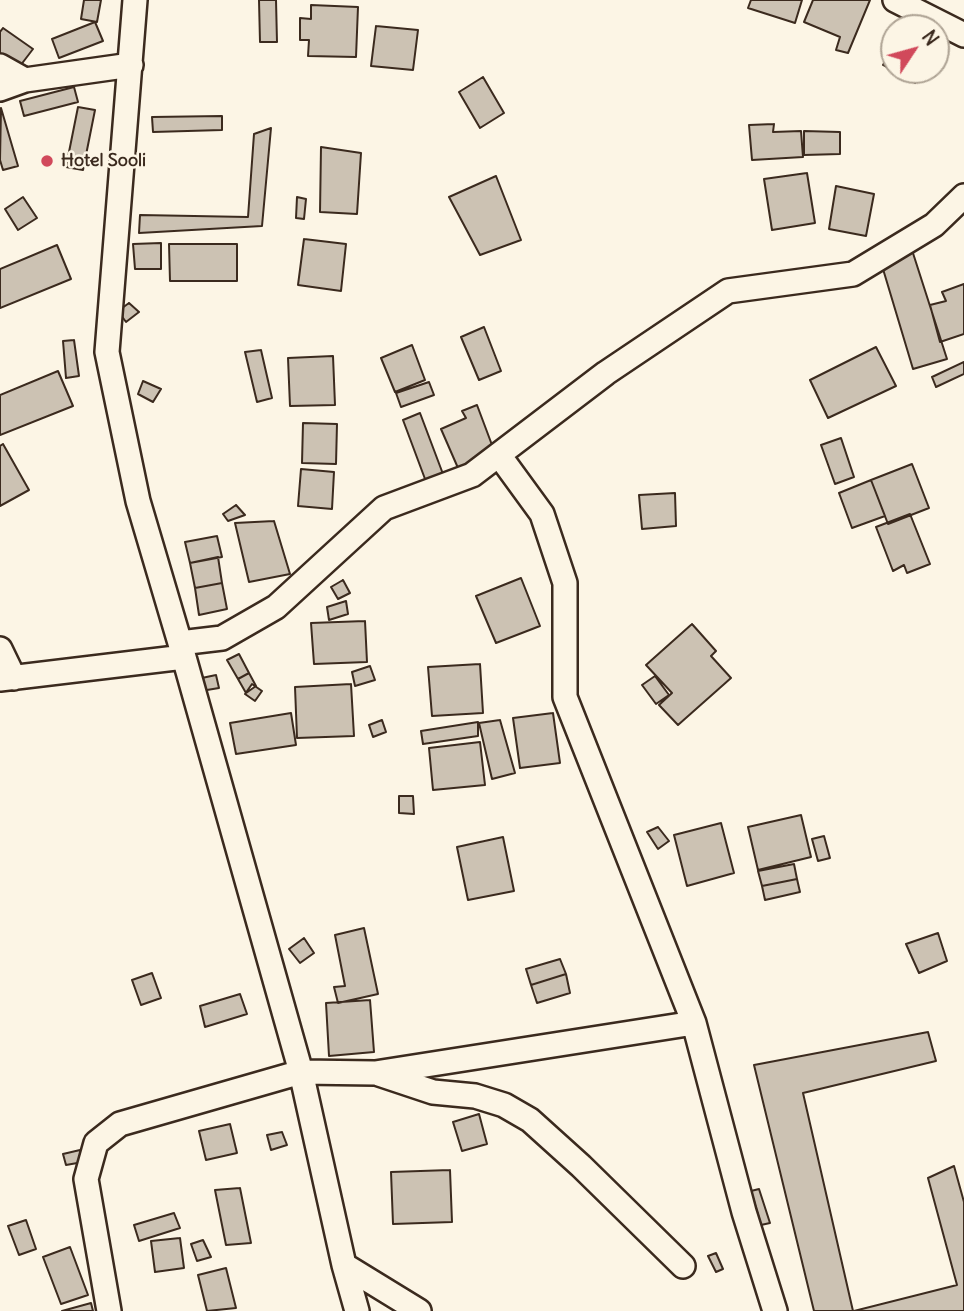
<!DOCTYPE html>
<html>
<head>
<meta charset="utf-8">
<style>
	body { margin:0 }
	#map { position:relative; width:964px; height:1311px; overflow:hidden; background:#fcf5e5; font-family:Delius,sans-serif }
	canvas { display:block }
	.north { position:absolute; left:880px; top:14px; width:70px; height:70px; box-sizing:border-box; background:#fcf5e5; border:2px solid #afa495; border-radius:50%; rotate:54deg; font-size:19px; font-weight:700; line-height:28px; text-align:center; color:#3b2a1e }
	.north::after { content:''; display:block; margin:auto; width:24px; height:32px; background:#d1495b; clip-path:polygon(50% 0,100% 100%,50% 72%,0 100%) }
</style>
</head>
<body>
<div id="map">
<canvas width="964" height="1311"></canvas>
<div class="north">N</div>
</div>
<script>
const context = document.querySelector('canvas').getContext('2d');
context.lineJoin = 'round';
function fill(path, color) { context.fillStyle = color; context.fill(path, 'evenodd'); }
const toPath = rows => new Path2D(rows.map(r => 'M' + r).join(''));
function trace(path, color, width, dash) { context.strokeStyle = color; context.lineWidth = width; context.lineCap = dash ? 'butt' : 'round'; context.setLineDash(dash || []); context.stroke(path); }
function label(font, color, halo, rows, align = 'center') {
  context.font = font + ' Delius,sans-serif'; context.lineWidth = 5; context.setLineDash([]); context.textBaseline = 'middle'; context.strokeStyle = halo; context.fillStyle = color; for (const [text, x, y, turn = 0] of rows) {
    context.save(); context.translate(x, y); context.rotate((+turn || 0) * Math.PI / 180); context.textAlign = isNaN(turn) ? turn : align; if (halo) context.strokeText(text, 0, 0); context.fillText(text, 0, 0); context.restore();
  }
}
const building = toPath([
	[84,0,101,0,97,22,81,19,84,0],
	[259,0,276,0,277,42,260,42,259,0],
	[751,0,802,0,795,23,748,8,751,0],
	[813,0,870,0,848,53,836,50,840,37,804,22,813,0],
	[311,5,358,7,356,57,308,56,309,40,300,40,300,18,311,19,311,5],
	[95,22,103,41,59,58,52,39,95,22],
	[376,26,418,30,413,70,371,66,376,26],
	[3,28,33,49,17,70,0,58,0,32,3,28],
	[894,46,894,70,922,70,915,83,883,65,894,46],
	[483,77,504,113,480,128,459,92,483,77],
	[74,87,78,102,24,116,20,101,74,87],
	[78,107,95,110,83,170,66,167,78,107],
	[1,108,18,166,3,170,0,160,1,108],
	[222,116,222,130,153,132,152,117,222,116],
	[774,124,773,132,801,131,803,157,752,160,749,125,774,124],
	[271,128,262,226,139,233,140,215,248,217,254,134,271,128],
	[804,131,840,132,840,154,804,155,804,131],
	[321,147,361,153,357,214,320,212,321,147],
	[807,173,815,223,772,230,764,179,807,173],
	[496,176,521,240,480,255,449,197,496,176],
	[836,186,874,194,866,236,829,229,836,186],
	[23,197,37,218,18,230,5,209,23,197],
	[297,197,306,199,304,219,296,218,297,197],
	[304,239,346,244,341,291,298,285,304,239],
	[161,243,161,269,135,269,133,244,161,243],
	[169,244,237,244,237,281,170,281,169,244],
	[57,245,71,279,0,308,0,269,57,245],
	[912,250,947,359,913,369,880,259,912,250],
	[964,284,964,334,940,342,930,305,946,301,942,292,964,284],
	[129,303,139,312,126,322,118,311,129,303],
	[484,327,501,371,479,380,461,337,484,327],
	[74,340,79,376,66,378,63,341,74,340],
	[412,345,425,380,395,392,381,358,412,345],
	[876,347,896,386,828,418,810,380,876,347],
	[261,350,272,398,257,402,245,352,261,350],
	[333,356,335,405,290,406,288,358,333,356],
	[964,362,964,374,936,387,932,377,964,362],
	[58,371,73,406,0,435,0,395,58,371],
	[143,381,161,389,153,402,138,394,143,381],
	[429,382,434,395,401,407,396,393,429,382],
	[477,405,495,453,458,468,441,429,466,418,462,411,477,405],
	[420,413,446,482,428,487,403,420,420,413],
	[303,423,337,424,336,464,302,463,303,423],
	[841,438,854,477,835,484,821,445,841,438],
	[3,444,29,490,0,506,0,446,3,444],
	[912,464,929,508,888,524,871,480,912,464],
	[301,469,334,472,332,509,298,506,301,469],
	[871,480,885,516,852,528,839,493,871,480],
	[675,493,676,526,642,529,639,495,675,493],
	[236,505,245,515,228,521,223,514,236,505],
	[910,514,930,564,907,573,904,565,893,571,876,527,910,514],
	[274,521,290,574,249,582,235,523,274,521],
	[217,536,222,557,190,563,185,542,217,536],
	[218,557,222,583,195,588,190,563,218,557],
	[521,578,540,626,496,643,476,596,521,578],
	[343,580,350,593,338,599,331,587,343,580],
	[222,583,227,609,199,615,195,588,222,583],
	[346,601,348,614,329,620,327,607,346,601],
	[365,621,367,662,314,664,311,623,365,621],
	[692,624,716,651,711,656,731,678,678,725,659,705,672,693,646,665,692,624],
	[239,654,249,673,238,679,227,660,239,654],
	[480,664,483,713,432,716,428,667,480,664],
	[370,666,375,680,355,686,352,672,370,666],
	[249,673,256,686,246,693,238,679,249,673],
	[216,675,219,688,201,691,197,679,216,675],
	[655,676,669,695,656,704,642,685,655,676],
	[252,684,262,691,255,701,245,694,252,684],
	[351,684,354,736,297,738,295,687,351,684],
	[291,713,296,745,236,754,230,723,291,713],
	[553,713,560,763,520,768,513,718,553,713],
	[382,720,386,732,373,737,369,725,382,720],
	[500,720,515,773,492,779,479,723,500,720],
	[478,722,478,736,423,744,421,731,478,722],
	[480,742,485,785,433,790,429,748,480,742],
	[399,796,413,796,414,814,399,813,399,796],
	[801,815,811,857,758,870,748,827,801,815],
	[721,823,734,873,687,886,674,835,721,823],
	[658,827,669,841,658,849,647,832,658,827],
	[824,836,830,858,818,861,812,839,824,836],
	[503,837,514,891,468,900,457,847,503,837],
	[794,864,797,879,762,886,758,871,794,864],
	[797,879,800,892,765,900,762,886,797,879],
	[364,928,378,994,338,1003,334,987,345,986,335,935,364,928],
	[938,933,947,961,919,973,906,944,938,933],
	[304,938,314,953,300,963,289,949,304,938],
	[560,959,566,974,531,985,526,969,560,959],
	[152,973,161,998,141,1005,132,980,152,973],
	[566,974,570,993,537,1003,531,985,566,974],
	[240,994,247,1014,205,1027,200,1006,240,994],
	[370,1000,374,1052,329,1056,326,1003,370,1000],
	[928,1032,936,1061,803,1093,853,1311,814,1311,754,1065,928,1032],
	[479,1114,487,1144,462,1151,453,1122,479,1114],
	[230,1124,237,1153,206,1160,199,1131,230,1124],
	[282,1132,287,1145,271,1150,267,1135,282,1132],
	[80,1150,83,1162,66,1165,63,1154,80,1150],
	[954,1166,964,1202,964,1311,854,1311,957,1285,928,1178,954,1166],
	[450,1170,452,1222,393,1224,391,1172,450,1170],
	[240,1188,251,1243,226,1245,215,1190,240,1188],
	[759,1189,770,1223,761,1225,751,1191,759,1189],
	[174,1213,180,1228,139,1241,134,1225,174,1213],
	[26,1220,36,1249,19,1255,8,1226,26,1220],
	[180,1238,184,1268,155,1272,151,1241,180,1238],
	[203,1240,211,1257,197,1261,191,1244,203,1240],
	[70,1247,88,1295,61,1304,43,1257,70,1247],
	[716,1253,723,1269,716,1272,708,1256,716,1253],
	[226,1268,236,1308,207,1311,198,1275,226,1268],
	[91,1303,93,1311,62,1311,91,1303]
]);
fill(building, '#ccc2b3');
trace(building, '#3b2a1e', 2);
const minor = toPath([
	[135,0,107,352,138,501,180,643,301,1072,344,1265,357,1311],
	[895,0,964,35],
	[0,66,25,80],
	[0,89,25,80,131,65],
	[499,455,542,514,565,583,565,697,694,1023],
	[180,643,222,638,276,607,384,508,472,475,606,373,728,291,853,274,934,225,964,196],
	[0,649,14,678],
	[0,679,184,657],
	[379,1074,433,1092,475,1096,504,1105,530,1120,581,1166,683,1266],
	[344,1265,419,1311],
	[109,1311,86,1179,96,1143,120,1124,301,1072,375,1073,694,1023,744,1212,775,1311]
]);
trace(minor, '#3b2a1e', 28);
trace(minor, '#fcf5e5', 23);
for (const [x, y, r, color] of [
	[47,161,7,"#d1495b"]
]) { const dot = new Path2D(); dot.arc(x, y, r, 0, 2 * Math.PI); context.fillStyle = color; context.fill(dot); trace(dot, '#fcf5e5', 2.5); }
label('bold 18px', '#3b2a1e', '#fcf5e5', [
	["Hotel Sooli",61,161]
], 'left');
</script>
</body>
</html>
